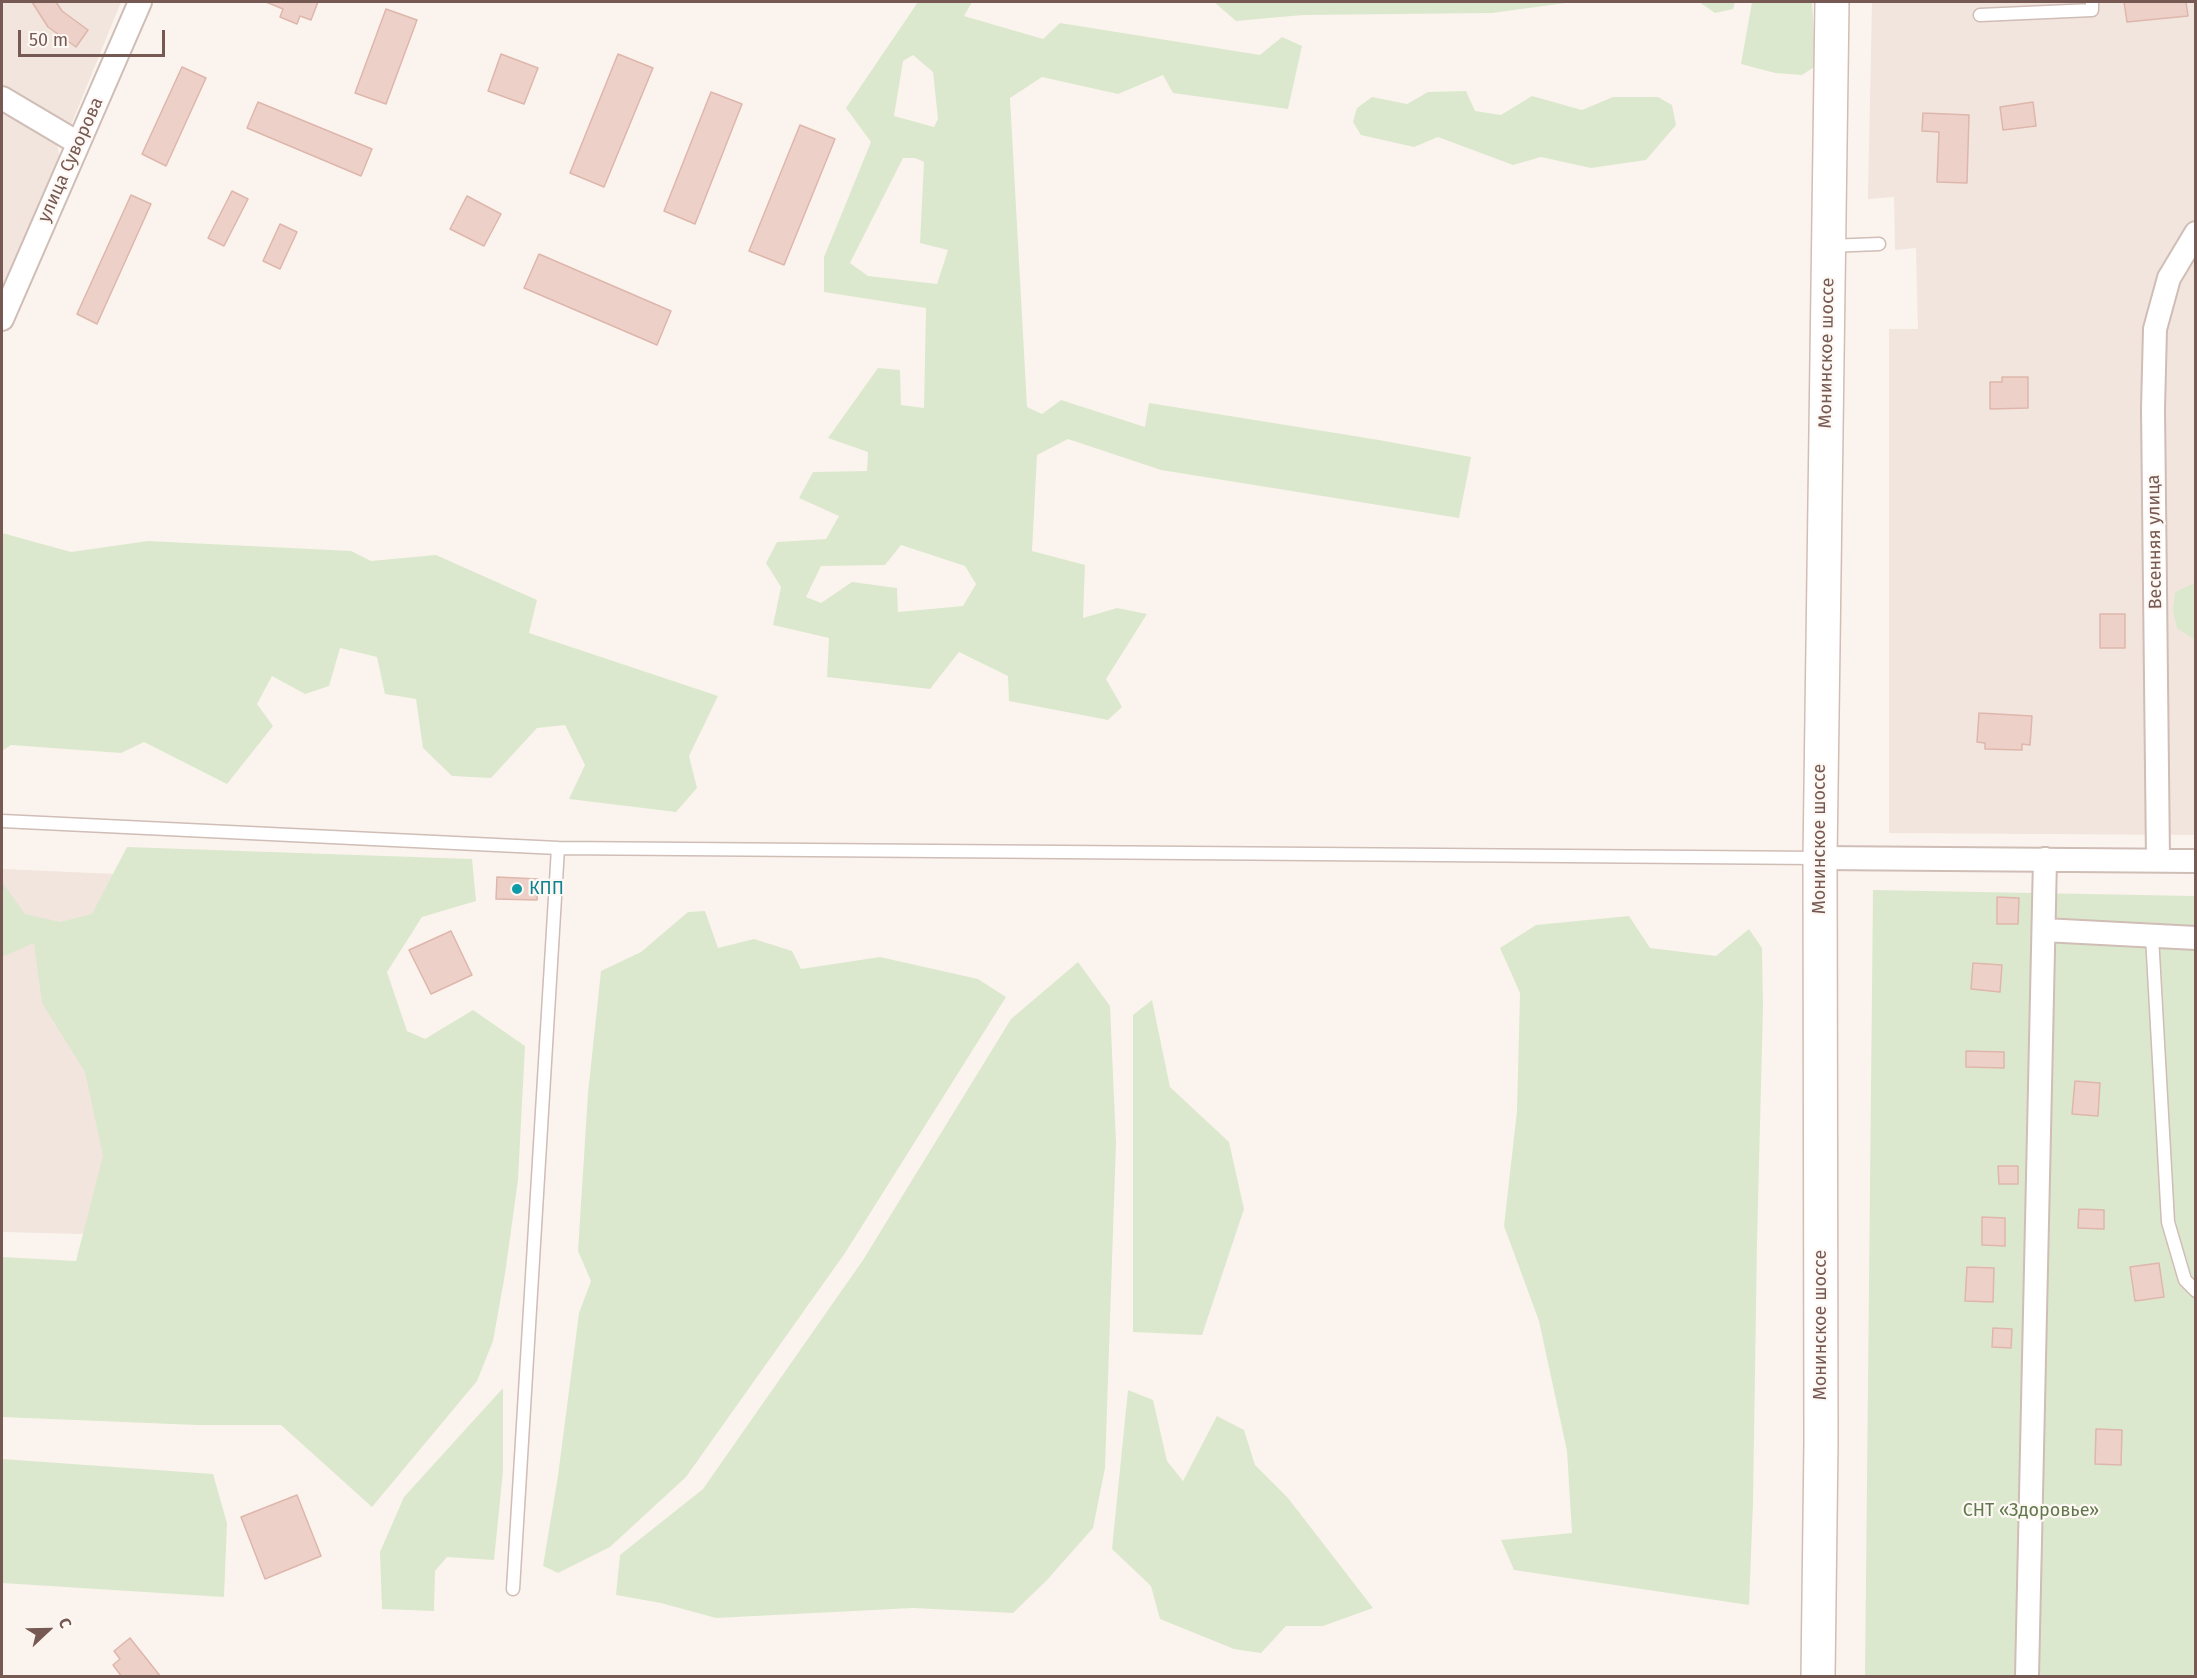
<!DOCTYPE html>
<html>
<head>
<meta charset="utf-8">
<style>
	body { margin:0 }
	#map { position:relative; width:2197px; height:1678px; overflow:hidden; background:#fbf4ee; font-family:"Fira Sans",sans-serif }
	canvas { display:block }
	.frame { position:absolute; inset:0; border:3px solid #755952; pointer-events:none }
	.north { position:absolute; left:18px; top:1600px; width:60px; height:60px; -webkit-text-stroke:4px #fef8f4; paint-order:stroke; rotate:68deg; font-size:16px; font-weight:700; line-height:24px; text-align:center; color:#755952 }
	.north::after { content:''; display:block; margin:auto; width:21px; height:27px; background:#755952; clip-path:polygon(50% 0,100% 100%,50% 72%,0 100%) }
	.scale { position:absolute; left:18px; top:30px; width:147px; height:27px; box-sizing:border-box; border:3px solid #755952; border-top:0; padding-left:8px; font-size:18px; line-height:21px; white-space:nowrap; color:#755952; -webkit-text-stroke:4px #fef8f4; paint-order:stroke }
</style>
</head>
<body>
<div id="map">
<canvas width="2197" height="1678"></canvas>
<div class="frame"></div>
<div class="north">С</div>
<div class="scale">50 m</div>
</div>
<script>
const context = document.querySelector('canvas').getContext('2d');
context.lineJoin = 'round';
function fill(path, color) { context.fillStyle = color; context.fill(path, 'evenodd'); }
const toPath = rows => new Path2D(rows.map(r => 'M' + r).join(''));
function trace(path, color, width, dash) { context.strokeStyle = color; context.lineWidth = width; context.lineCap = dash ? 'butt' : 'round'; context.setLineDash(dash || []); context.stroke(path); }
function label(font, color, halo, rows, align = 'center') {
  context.font = font + ' "Fira Sans",sans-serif'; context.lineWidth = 4.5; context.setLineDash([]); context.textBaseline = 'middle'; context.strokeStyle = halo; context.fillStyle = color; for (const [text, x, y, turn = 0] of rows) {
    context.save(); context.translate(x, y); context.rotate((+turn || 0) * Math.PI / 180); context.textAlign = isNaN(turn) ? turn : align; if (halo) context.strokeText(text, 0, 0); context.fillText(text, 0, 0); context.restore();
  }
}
fill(toPath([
	[2,2,121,2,71,125,2,85],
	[1872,2,2195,2,2195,835,1889,833,1889,329,1918,329,1916,248,1895,250,1894,197,1868,199],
	[2,113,57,144,60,157,2,289],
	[2,869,160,876,125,1235,2,1232]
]), '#f2e5dd');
fill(toPath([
	[918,2,972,2,964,16,1043,39,1060,23,1260,55,1282,37,1302,46,1288,109,1173,93,1163,75,1118,94,1042,77,1010,98,1027,407,1042,414,1061,400,1145,427,1149,403,1379,440,1471,457,1459,518,1161,470,1068,439,1037,455,1032,551,1085,565,1083,618,1117,608,1147,614,1106,679,1122,707,1108,720,1009,701,1008,676,959,652,930,689,827,677,829,638,773,625,781,587,766,563,777,542,826,539,839,516,799,498,813,472,867,471,868,452,828,438,878,368,900,370,901,405,924,408,926,308,824,292,824,257,871,142,846,108],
	[913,55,933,72,938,119,934,127,894,116,903,61],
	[915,158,924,162,920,243,948,250,937,284,868,276,850,263,903,158],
	[901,545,965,566,976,584,963,606,898,612,897,588,852,582,821,603,806,597,821,566,885,565],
	[1214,2,1573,2,1492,13,1303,15,1236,21],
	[1699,2,1735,2,1733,9,1715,13],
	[1752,2,1812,2,1816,66,1802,75,1775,73,1741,64],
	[1466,91,1475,111,1501,115,1532,96,1582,110,1613,97,1658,97,1672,105,1676,125,1646,160,1591,168,1541,157,1513,165,1438,137,1414,147,1361,135,1353,122,1357,108,1372,97,1407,104,1428,92],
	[2,533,71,552,148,541,351,551,371,561,436,555,537,600,529,633,718,696,689,756,697,788,676,812,569,799,585,765,565,725,537,728,491,778,452,776,423,748,416,699,385,694,377,657,340,648,329,686,305,694,272,676,257,704,273,726,227,784,144,742,121,753,11,745,2,751],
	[2195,583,2195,640,2177,628,2173,611,2175,592],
	[127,847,472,859,476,901,422,917,387,972,407,1031,425,1039,473,1010,525,1046,518,1180,505,1274,493,1341,477,1381,372,1507,281,1425,197,1425,2,1417,2,1257,76,1261,103,1156,85,1072,42,1003,34,943,2,957,2,861,3,883,25,914,60,922,92,914],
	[1873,890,2195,896,2195,1676,1865,1676],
	[705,911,718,948,754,939,792,951,801,969,880,957,978,979,1006,997,845,1253,686,1477,610,1547,558,1573,543,1566,558,1476,579,1313,591,1281,578,1251,588,1093,601,971,641,952,688,912],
	[1629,916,1650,948,1716,956,1749,929,1762,948,1763,1007,1757,1243,1753,1503,1749,1605,1514,1570,1501,1540,1572,1533,1567,1451,1539,1321,1504,1226,1517,1111,1520,993,1500,948,1536,925],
	[1078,962,1110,1006,1116,1143,1105,1468,1093,1528,1047,1580,1013,1613,913,1608,716,1618,661,1603,616,1595,620,1555,703,1489,863,1260,1011,1019],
	[1152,1000,1170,1087,1229,1142,1244,1209,1202,1335,1133,1332,1133,1015],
	[503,1388,503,1471,494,1560,447,1557,435,1571,434,1611,382,1609,380,1552,404,1497],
	[1128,1390,1153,1400,1167,1461,1183,1481,1217,1416,1244,1430,1255,1465,1288,1498,1373,1608,1323,1626,1286,1626,1261,1653,1234,1649,1160,1619,1151,1586,1112,1549],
	[2,1459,213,1474,227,1523,224,1597,2,1583]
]), '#dce8cd');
const building = toPath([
	[32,2,56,2,62,11,88,30,76,47,48,27,32,2],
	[266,2,318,2,311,20,300,16,297,24,280,17,283,9,266,2],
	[2124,2,2186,2,2188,16,2127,22,2124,2],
	[386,9,417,20,386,104,355,93,386,9],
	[501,54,538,68,524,104,488,91,501,54],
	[618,54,653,68,604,187,570,173,618,54],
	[182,67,206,78,166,166,142,154,182,67],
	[711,92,742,104,695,224,664,211,711,92],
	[258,102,372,149,361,176,247,128,258,102],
	[2033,102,2036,126,2003,130,2000,107,2033,102],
	[1923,113,1969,115,1967,183,1937,182,1939,132,1922,131,1923,113],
	[800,125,835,139,784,265,749,251,800,125],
	[232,191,248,199,224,246,208,238,232,191],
	[131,195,151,204,97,324,77,314,131,195],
	[467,196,501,214,484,246,450,229,467,196],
	[280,224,297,232,280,269,263,261,280,224],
	[539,254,671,311,657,345,524,288,539,254],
	[2002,377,2028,377,2028,408,1990,409,1990,382,2002,382,2002,377],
	[2100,614,2125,614,2125,648,2100,648,2100,614],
	[1979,713,2032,716,2030,745,2022,744,2022,750,1985,749,1985,743,1977,742,1979,713],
	[497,877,538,879,537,900,496,899,497,877],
	[1997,897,2019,898,2018,924,1997,924,1997,897],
	[451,931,472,975,431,994,409,950,451,931],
	[1973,963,2002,965,2000,992,1971,989,1973,963],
	[1966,1051,2004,1052,2004,1068,1966,1067,1966,1051],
	[2075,1081,2100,1083,2098,1116,2072,1114,2075,1081],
	[1998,1166,2018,1166,2018,1184,1999,1184,1998,1166],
	[2079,1209,2104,1210,2104,1229,2078,1228,2079,1209],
	[1982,1217,2005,1218,2005,1246,1982,1245,1982,1217],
	[2159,1263,2164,1297,2135,1301,2130,1267,2159,1263],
	[1967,1267,1994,1268,1993,1302,1965,1301,1967,1267],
	[1993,1328,2012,1329,2011,1348,1992,1347,1993,1328],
	[2096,1429,2122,1430,2121,1465,2095,1464,2096,1429],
	[297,1495,321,1556,265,1579,241,1517,297,1495],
	[130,1638,161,1677,122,1677,113,1665,120,1659,114,1651,130,1638]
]);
fill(building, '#edd1c9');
trace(building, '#deb6ab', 1.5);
const lane = toPath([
	[1980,15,2092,10,2092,2],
	[1829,246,1879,244],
	[2,821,558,848,1818,858],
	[2152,936,2168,1222,2185,1280,2196,1291],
	[513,1589,558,848]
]);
const street = toPath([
	[2,98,78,143],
	[2,319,140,2],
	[1820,858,2196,861],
	[2158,860,2153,409,2155,329,2169,278,2196,233],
	[2044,930,2196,938],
	[2027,1676,2045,859]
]);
const secondary = toPath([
	[1818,1676,1821,1441,1820,858,1832,2]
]);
trace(lane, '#cfbdb6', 15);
trace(street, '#cfbdb6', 26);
trace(secondary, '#d2bdb4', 36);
trace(lane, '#fff', 12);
trace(street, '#fff', 22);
trace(secondary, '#fff', 33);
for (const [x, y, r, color] of [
	[517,889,6,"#0f9aa8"]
]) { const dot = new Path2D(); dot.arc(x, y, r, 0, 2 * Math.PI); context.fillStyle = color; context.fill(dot); trace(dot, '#fef8f4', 2); }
label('18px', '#755952', '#fef8f4', [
	["улица Суворова",71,160,-66],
	["Монинское шоссе",1827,353,-89],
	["Весенняя улица",2155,542,-91],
	["Монинское шоссе",1820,839,-90],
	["Монинское шоссе",1821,1325,-90]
]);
label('18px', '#0d838f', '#fef8f4', [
	["КПП",529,889]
], 'left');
label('18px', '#60784c', '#fef8f4', [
	["СНТ «Здоровье»",2031,1511]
]);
</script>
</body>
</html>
